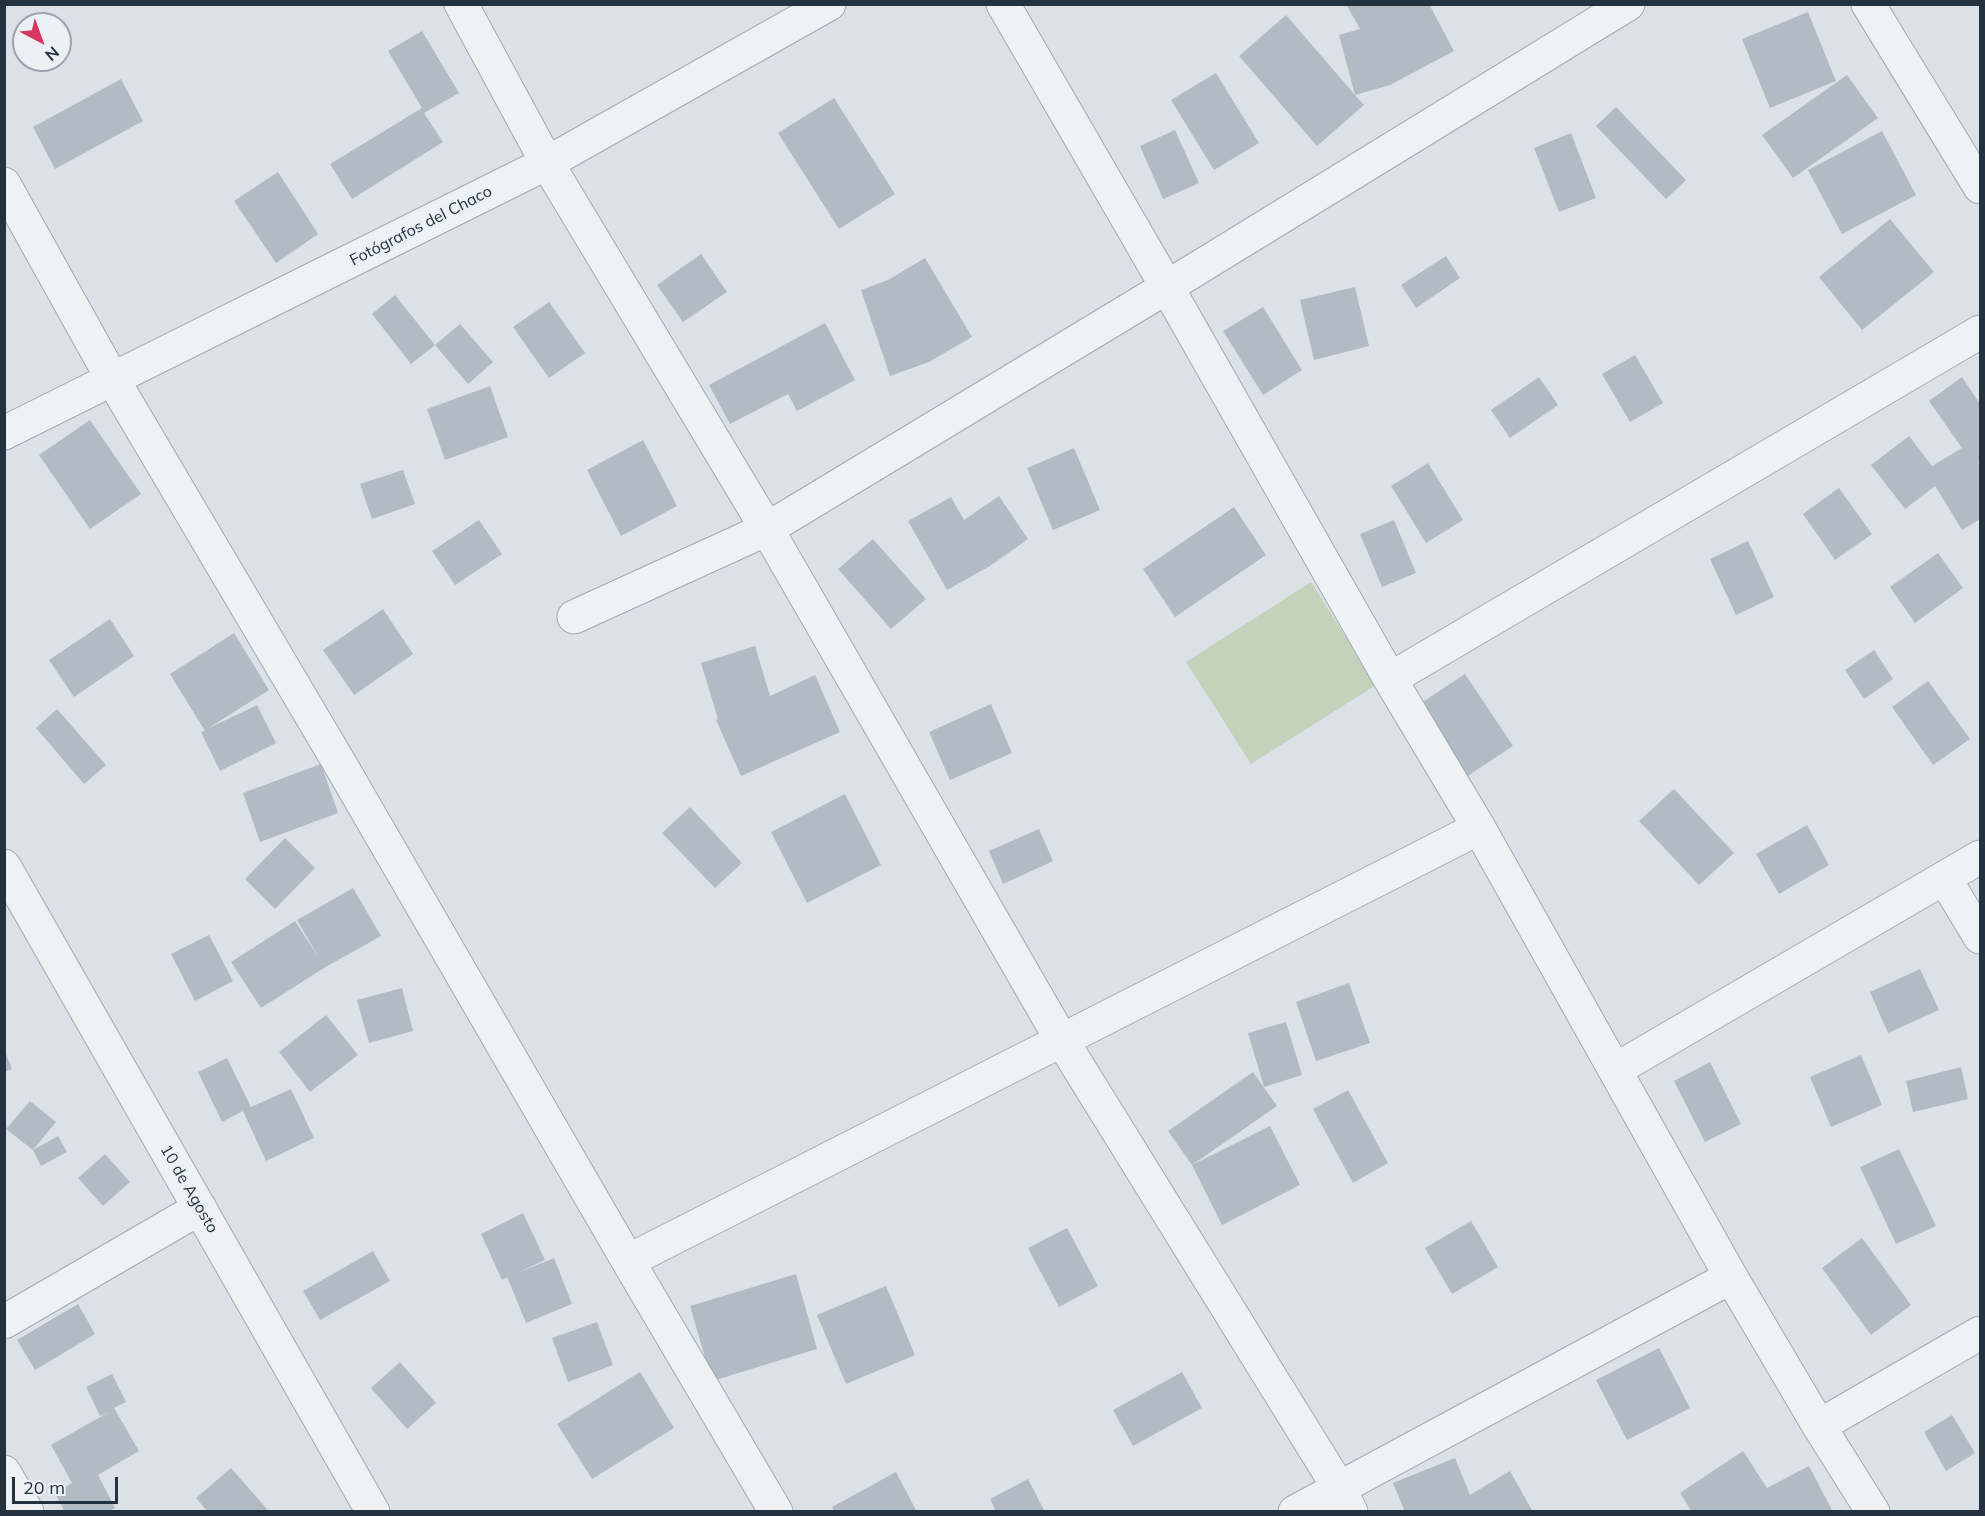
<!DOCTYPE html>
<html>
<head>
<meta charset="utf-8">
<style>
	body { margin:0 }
	#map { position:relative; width:1985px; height:1516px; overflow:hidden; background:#dce1e7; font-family:Mulish,sans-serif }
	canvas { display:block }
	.frame { position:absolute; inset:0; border:6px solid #24313e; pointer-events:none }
	.north { position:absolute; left:12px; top:12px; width:60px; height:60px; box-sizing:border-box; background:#ebf0f5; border:2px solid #9ba4ac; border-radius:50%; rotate:139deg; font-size:16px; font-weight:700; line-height:24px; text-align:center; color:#24313e }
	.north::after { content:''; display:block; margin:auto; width:21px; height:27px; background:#d7365f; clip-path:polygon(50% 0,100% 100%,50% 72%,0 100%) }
	.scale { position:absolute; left:12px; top:1477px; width:106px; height:27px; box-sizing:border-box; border:3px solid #24313e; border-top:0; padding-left:8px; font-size:18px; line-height:21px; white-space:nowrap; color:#24313e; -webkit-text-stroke:4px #ebf0f5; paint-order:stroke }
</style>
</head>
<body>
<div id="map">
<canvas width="1985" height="1516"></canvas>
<div class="frame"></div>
<div class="north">N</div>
<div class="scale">20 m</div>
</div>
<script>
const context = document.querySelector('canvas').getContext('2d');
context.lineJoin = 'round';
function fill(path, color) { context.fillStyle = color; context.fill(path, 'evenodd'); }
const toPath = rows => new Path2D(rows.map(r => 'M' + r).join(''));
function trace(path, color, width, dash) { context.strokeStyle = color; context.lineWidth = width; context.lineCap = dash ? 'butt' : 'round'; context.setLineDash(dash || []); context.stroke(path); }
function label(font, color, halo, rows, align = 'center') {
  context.font = font + ' Mulish,sans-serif'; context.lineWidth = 5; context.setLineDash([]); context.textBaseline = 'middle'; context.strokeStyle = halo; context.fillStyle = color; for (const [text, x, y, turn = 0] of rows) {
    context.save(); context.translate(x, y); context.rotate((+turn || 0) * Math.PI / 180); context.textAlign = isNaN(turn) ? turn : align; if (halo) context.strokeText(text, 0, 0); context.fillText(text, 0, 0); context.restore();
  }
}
fill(toPath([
	[1311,582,1376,685,1251,764,1186,662]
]), '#c4d2bc');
fill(toPath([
	[1346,4,1429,4,1454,51,1390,85,1355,95,1364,105,1317,146,1239,56,1286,15,1355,95,1339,35,1360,29],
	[1808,12,1836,81,1770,108,1742,39],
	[422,31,459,93,424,113,443,142,352,199,330,164,422,108,388,51],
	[1216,73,1259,143,1214,170,1171,100],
	[1847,75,1878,118,1793,178,1762,135],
	[121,79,143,121,55,169,33,127],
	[834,98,895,194,839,229,778,133],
	[1616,107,1686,180,1666,199,1596,126],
	[1175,130,1199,183,1163,199,1140,146],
	[1882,131,1916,195,1842,234,1808,170],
	[1571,133,1596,198,1559,212,1534,148],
	[278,172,318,234,276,263,234,201],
	[1890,219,1934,272,1862,330,1819,277],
	[701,254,727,292,683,322,657,285],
	[1446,256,1460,278,1416,308,1401,285],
	[925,258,972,337,929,362,890,376,861,290,888,280],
	[1355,287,1369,346,1314,360,1300,300],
	[395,295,435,345,411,364,372,314],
	[549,302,585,353,549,378,513,327],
	[1263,307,1302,370,1263,395,1223,331],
	[825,323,855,380,797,411,788,394,730,424,709,385],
	[460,324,493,362,468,384,435,345],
	[1635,355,1663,403,1630,422,1602,374],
	[1539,377,1558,405,1510,438,1491,410],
	[1962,377,1980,404,1980,460,1978,462,1980,467,1980,519,1962,530,1935,486,1905,509,1871,465,1909,436,1932,466,1962,448,1929,401],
	[490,386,508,437,445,460,427,409],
	[90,420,141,494,90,529,39,455],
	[643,440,677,506,621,536,587,470],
	[1074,448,1100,510,1053,530,1027,468],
	[1428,463,1463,520,1426,543,1391,486],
	[403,470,415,504,372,519,360,484],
	[1839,488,1872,534,1835,560,1803,514],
	[999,496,1028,539,990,566,947,590,908,521,951,497,964,520],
	[1234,507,1266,555,1175,617,1143,569],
	[479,520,502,554,455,585,432,551],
	[1394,520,1416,573,1382,587,1360,534],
	[873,539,926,599,891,629,838,569],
	[1748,541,1774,597,1736,615,1710,559],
	[1938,553,1963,588,1915,623,1890,587],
	[383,609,413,654,354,695,323,650],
	[110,619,134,656,74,697,49,660],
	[234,633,269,690,207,729,257,705,276,743,220,771,201,732,205,731,170,674],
	[755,646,770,696,815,675,840,732,741,776,716,720,718,719,701,663],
	[1874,650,1893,679,1864,699,1845,670],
	[1465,674,1513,746,1466,777,1418,705],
	[1928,681,1970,739,1933,765,1892,707],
	[991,704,1012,753,950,780,929,732],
	[57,709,106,765,84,784,36,728],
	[321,764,338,813,260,842,243,793],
	[1674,789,1734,853,1699,885,1639,821],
	[845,794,881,865,807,903,771,832],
	[690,807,742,863,715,888,662,833],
	[1807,825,1829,865,1779,894,1756,854],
	[1039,829,1053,861,1003,884,989,851],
	[285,838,315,868,275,909,245,879],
	[353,888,381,936,324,968,261,1008,231,962,295,921,319,958,297,920],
	[209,935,233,981,195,1001,171,954],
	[1920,969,1939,1010,1888,1033,1870,992],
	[1349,983,1370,1043,1316,1061,1296,1002],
	[402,988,413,1031,369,1043,357,1000],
	[326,1015,358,1055,310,1092,279,1052],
	[1286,1022,1302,1075,1264,1087,1248,1033],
	[4,1049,12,1069,4,1072],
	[1861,1055,1882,1105,1831,1127,1810,1077],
	[227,1058,251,1107,291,1089,314,1138,266,1161,243,1111,222,1122,198,1072],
	[1710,1062,1741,1124,1705,1142,1674,1081],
	[1961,1067,1968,1099,1913,1112,1906,1081],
	[1253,1072,1277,1106,1192,1165,1168,1131],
	[1348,1090,1388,1163,1353,1183,1313,1109],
	[30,1101,56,1122,33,1150,6,1129],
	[1270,1126,1300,1185,1222,1225,1192,1165],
	[58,1136,67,1152,41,1166,33,1150],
	[1899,1149,1936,1226,1896,1244,1860,1167],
	[105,1154,130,1182,103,1206,78,1178],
	[523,1213,545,1260,515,1274,554,1258,572,1304,526,1323,507,1277,502,1280,481,1234],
	[1471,1221,1498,1267,1452,1294,1425,1248],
	[1067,1228,1098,1286,1059,1307,1028,1248],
	[1862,1238,1911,1305,1871,1335,1822,1268],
	[373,1251,390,1281,320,1320,303,1291],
	[796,1274,817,1349,712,1381,690,1306],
	[886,1286,915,1355,846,1384,817,1315],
	[78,1304,95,1334,35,1370,17,1340],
	[597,1322,613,1365,568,1382,552,1338],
	[1659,1348,1690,1408,1627,1440,1596,1380],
	[400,1362,436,1403,407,1429,371,1388],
	[640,1372,674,1428,592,1479,557,1424],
	[1182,1372,1202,1408,1133,1446,1113,1410],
	[112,1374,126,1402,114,1408,139,1451,98,1475,115,1508,108,1512,65,1512,55,1493,72,1483,51,1445,109,1412,100,1416,86,1387],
	[1952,1415,1975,1453,1946,1471,1924,1432],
	[1743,1451,1767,1488,1809,1466,1833,1512,1692,1512,1680,1493],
	[1455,1458,1470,1495,1510,1471,1533,1512,1405,1512,1393,1483],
	[231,1468,267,1509,264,1512,208,1512,196,1498],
	[896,1472,917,1512,834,1512,832,1507],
	[1028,1479,1045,1512,996,1512,990,1499]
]), '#b2bbc4');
const minor = toPath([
	[461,4,547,163,767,529,1061,1039,1339,1488,1351,1512],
	[1003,4,1167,287,1390,679,1479,828,1731,1277,1819,1426,1873,1512],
	[1868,4,1980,187],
	[4,184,113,380,340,764,628,1261,776,1512],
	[4,433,547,163,829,4],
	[574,617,767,529,1167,287,1628,4],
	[1390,679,1980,332],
	[4,866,373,1512],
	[1945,879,1980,937],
	[1615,1070,1980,857],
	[628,1261,1479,828],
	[4,1322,200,1208],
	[1819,1426,1980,1333],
	[4,1472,27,1512],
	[1295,1512,1731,1277]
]);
trace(minor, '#a1a9b1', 35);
trace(minor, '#eef2f5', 33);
label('16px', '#24313e', '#ebf0f5', [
	["Fotógrafos del Chaco",421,226,-27],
	["10 de Agosto",189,1189,60]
]);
</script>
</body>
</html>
